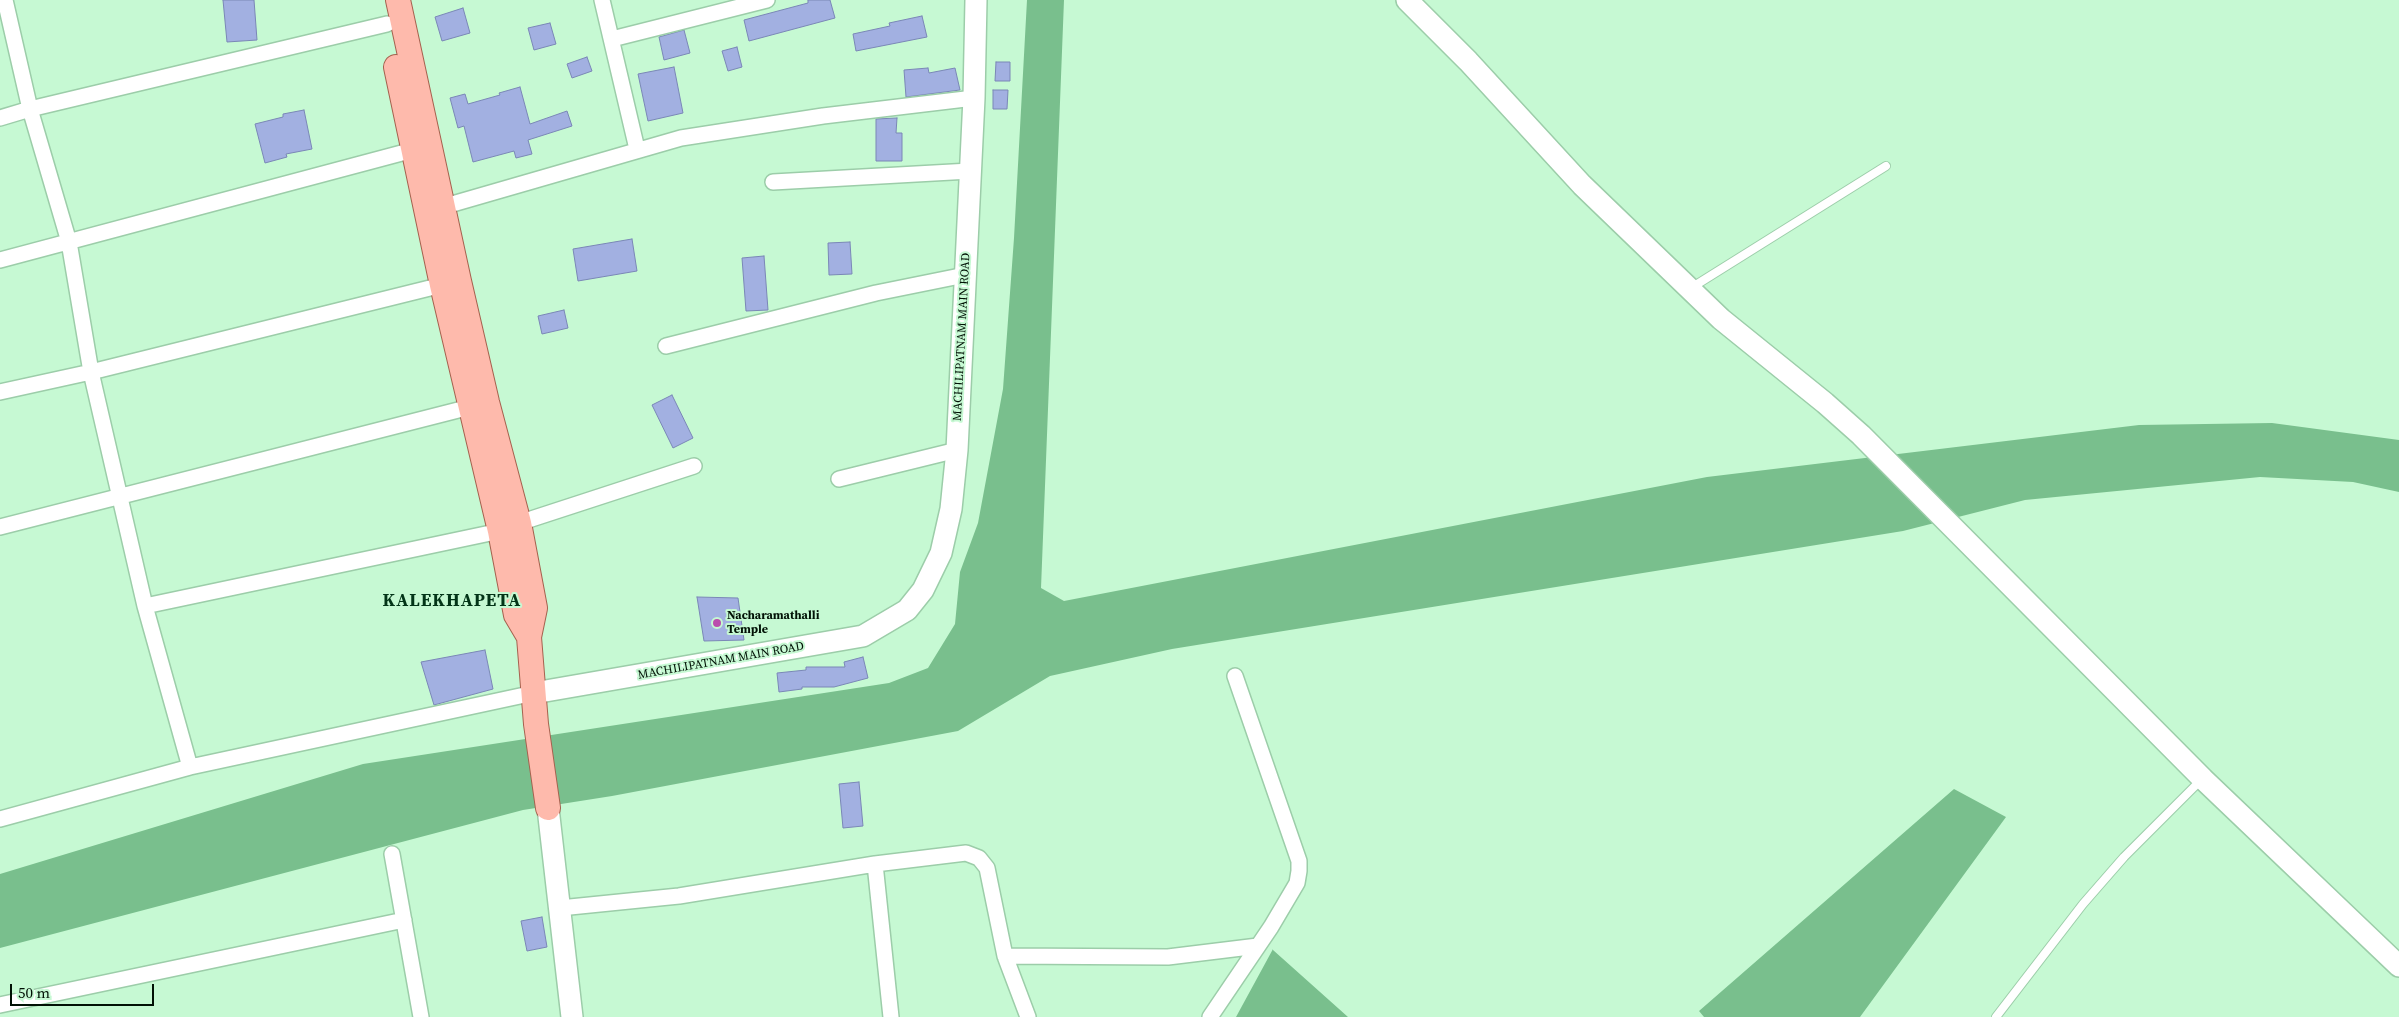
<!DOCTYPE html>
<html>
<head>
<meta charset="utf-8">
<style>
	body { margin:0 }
	#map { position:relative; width:2399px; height:1017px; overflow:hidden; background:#c6f9d3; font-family:"Source Serif 4",serif }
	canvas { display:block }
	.scale { position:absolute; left:10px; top:984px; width:144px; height:22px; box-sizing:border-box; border:2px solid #011105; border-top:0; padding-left:6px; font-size:15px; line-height:18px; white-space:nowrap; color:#011105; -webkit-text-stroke:4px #c6f9d3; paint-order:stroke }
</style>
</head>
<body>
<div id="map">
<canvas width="2399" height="1017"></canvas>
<div class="scale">50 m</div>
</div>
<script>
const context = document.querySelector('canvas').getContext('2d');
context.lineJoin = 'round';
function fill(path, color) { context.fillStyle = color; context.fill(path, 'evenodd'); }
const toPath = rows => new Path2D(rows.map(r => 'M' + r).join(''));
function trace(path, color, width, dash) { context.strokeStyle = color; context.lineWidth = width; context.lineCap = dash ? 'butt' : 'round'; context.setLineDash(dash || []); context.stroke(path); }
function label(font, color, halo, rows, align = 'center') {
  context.font = font + ' "Source Serif 4",serif'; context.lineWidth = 4; context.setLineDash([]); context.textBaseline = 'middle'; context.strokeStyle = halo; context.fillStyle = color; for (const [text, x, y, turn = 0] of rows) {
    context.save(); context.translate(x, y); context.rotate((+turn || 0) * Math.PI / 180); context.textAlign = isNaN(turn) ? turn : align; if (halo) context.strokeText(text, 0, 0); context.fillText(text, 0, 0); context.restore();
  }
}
fill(toPath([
	[1027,0,1064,0,1041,588,1064,601,1707,477,2139,425,2272,423,2399,440,2399,492,2353,482,2260,477,2025,500,1903,531,1172,649,1050,676,958,731,612,796,523,810,0,948,0,874,363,764,889,683,928,668,955,624,960,572,978,523,1003,389,1014,238],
	[1954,789,2006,817,1860,1017,1704,1017,1699,1011],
	[1273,949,1273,950,1348,1017,1236,1017]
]), '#79bf8d');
const building = toPath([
	[223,0,254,0,257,40,227,42,223,0],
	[808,0,830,0,835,18,749,41,744,20,808,3,808,0],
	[463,8,470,33,442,41,435,17,463,8],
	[922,16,927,37,856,51,853,34,890,26,889,23,922,16],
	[550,23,556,44,534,50,528,28,550,23],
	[684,30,690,53,664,60,659,37,684,30],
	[737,47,742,67,728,71,722,51,737,47],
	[587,57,592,71,572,78,567,64,587,57],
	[996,62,1010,62,1010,81,995,81,996,62],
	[674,67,683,113,648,121,638,74,674,67],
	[928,68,929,73,955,68,960,90,906,97,904,70,928,68],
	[520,87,530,124,567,111,572,126,528,140,532,154,516,158,514,151,473,162,464,126,458,128,450,98,465,94,468,104,500,95,499,93,520,87],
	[993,90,1008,90,1007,109,993,109,993,90],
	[304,110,312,149,286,154,287,157,265,163,255,124,283,117,283,114,304,110],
	[897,118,896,133,902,133,902,161,876,161,876,119,897,118],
	[632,239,637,271,578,281,573,249,632,239],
	[850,242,852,274,829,275,828,243,850,242],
	[764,256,768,310,746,311,742,258,764,256],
	[564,310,568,328,542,334,538,316,564,310],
	[672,395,693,438,673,448,652,405,672,395],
	[697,597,738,598,744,640,704,641,697,597],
	[485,650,493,689,434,705,421,662,485,650],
	[863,657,868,678,834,687,802,687,802,689,779,692,777,673,806,670,806,667,845,667,844,662,863,657],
	[859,782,863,826,843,828,839,784,859,782],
	[542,917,547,947,527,951,521,921,542,917]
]);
fill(building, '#a2b0e1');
trace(building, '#7a87b6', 1);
const lane = toPath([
	[1691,288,1886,166],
	[1996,1017,2083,904,2124,857,2201,780]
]);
const street = toPath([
	[5,0,30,109,69,242,91,372,145,606],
	[602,0,637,149],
	[612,39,767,0],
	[0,118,30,109,387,24],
	[773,182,970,171],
	[442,207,681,138,823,116,974,98],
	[0,260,413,150],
	[666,346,876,293,965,275],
	[0,392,91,372,442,285],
	[839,479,957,450],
	[519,523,694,466],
	[0,527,470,407],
	[190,767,145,606,500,531],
	[0,819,190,767,534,693],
	[392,854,421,1017],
	[875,864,891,1017],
	[560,908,679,896,875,864,966,853,979,858,987,868,1005,956,1028,1017],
	[1005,956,1168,957,1258,946],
	[0,1005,404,920],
	[1210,1017,1271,927,1297,883,1299,871,1299,861,1235,676]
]);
const secondary = toPath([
	[1407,0,1468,61,1582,185,1721,319,1825,403,1861,435,2203,779,2399,966],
	[534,693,863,636,907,610,923,590,941,553,951,509,957,450,974,98,976,0],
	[548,808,572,1017]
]);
const primary = toPath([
	[398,0,459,281,487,402,519,523,535,608,529,637,536,724,548,808],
	[396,67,442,285,500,531,516,615,529,637]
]);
trace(lane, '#9ccda9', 10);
trace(street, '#9ccda9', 18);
trace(secondary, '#9ccda9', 24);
trace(primary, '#a5614e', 26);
trace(lane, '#fff', 8);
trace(street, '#fff', 15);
trace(secondary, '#fff', 21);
trace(primary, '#febaac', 24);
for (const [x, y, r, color] of [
	[717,623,5,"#ba4dad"]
]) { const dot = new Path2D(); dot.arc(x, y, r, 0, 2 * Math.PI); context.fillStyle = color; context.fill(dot); trace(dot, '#c6f9d3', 2); }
label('12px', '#011105', '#c6f9d3', [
	["MACHILIPATNAM MAIN ROAD",962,337,-87],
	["MACHILIPATNAM MAIN ROAD",721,661,-10]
]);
label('bold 12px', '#011105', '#c6f9d3', [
	["Nacharamathalli",727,616],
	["Temple",727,630]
], 'left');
context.letterSpacing = '1px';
label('bold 18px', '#023417', '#c6f9d3', [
	["KALEKHAPETA",452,601]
]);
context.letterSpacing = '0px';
</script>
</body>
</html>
